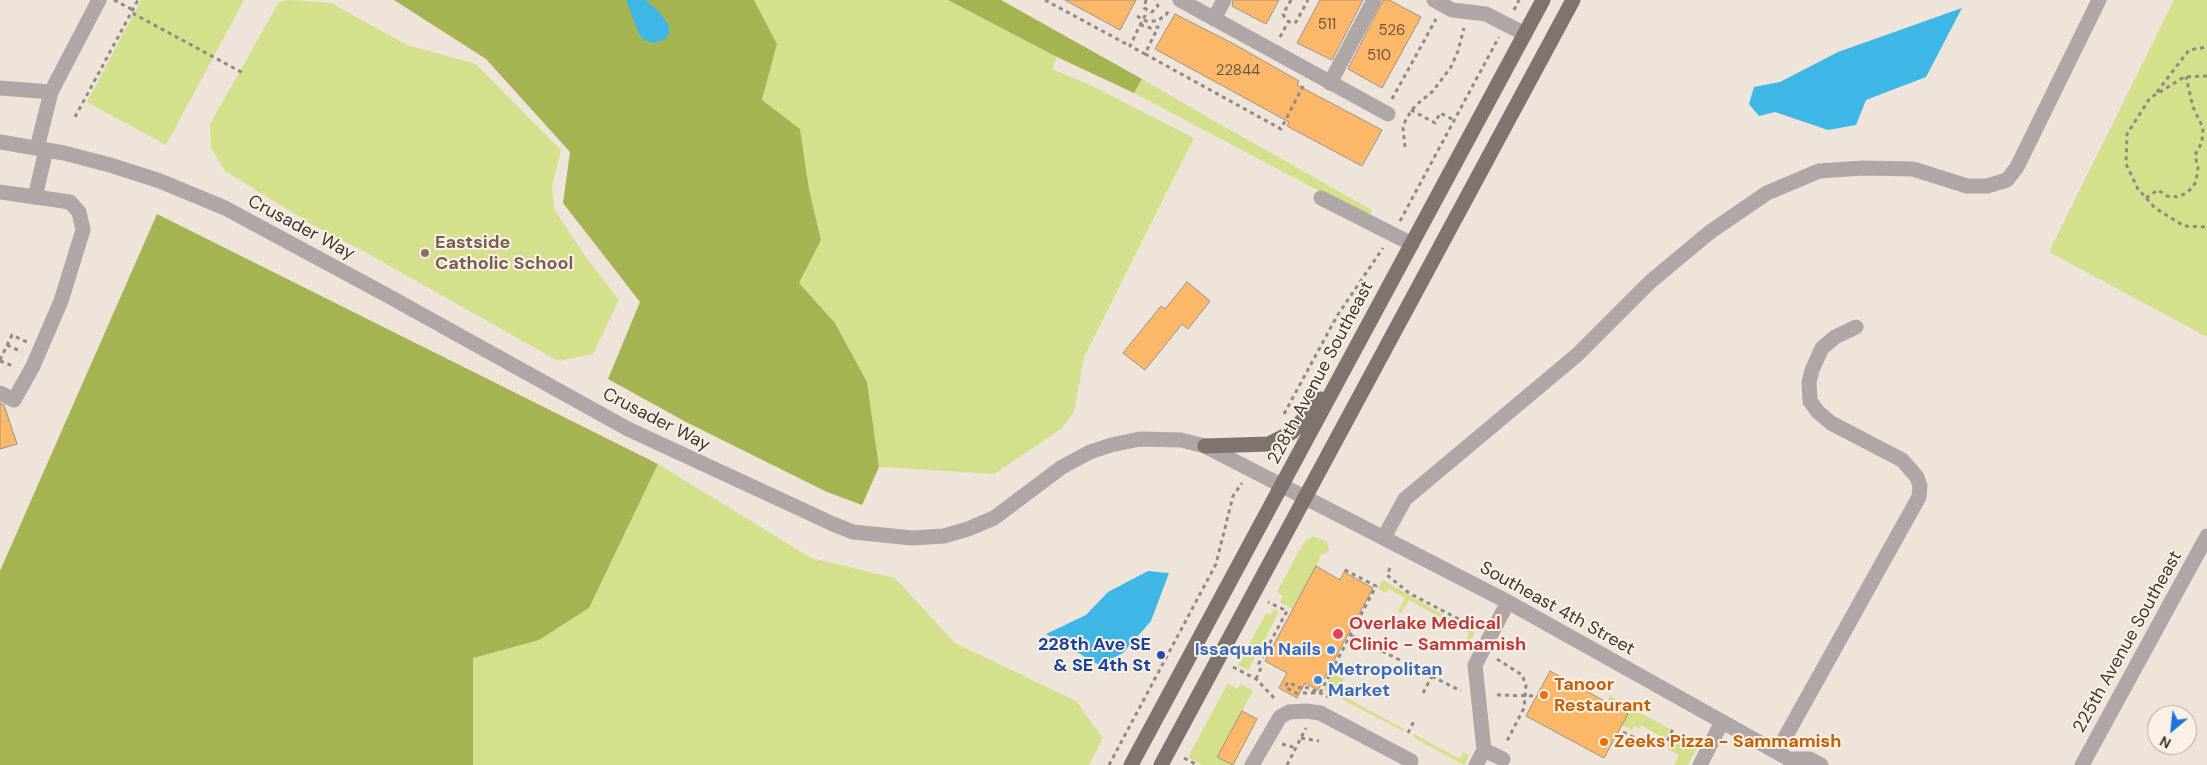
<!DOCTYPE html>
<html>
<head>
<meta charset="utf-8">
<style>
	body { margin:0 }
	#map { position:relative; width:2207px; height:765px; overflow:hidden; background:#efe4d9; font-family:"DM Sans",sans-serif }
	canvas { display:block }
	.north { position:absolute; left:2147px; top:705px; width:50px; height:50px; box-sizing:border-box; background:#fdf1e6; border:1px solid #b0a79f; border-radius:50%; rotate:208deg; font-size:14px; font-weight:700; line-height:20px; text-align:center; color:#3c3834 }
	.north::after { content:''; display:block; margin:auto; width:18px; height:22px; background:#2072dc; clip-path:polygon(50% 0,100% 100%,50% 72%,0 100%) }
</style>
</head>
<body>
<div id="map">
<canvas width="2207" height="765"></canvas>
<div class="north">N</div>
</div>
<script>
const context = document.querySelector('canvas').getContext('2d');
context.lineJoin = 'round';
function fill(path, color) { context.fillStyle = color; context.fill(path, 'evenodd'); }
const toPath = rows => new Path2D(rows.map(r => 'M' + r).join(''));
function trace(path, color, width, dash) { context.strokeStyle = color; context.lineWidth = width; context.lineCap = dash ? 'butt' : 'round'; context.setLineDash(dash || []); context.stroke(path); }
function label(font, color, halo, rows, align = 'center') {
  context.font = font + ' "DM Sans",sans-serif'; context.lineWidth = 4; context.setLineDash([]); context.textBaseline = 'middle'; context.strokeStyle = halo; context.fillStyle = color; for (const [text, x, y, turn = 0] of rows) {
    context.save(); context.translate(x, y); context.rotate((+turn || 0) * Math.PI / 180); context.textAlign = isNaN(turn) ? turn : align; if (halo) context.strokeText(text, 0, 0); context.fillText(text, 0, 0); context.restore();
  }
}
fill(toPath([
	[141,0,244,0,166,145,87,102],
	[289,0,331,3,407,45,476,64,561,150,552,186,554,209,583,253,619,300,593,354,558,361,365,252,311,224,225,171,211,148,210,124,279,2],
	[754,0,948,0,1057,57,1052,69,1088,84,1194,138,1084,357,1074,412,1061,429,994,474,879,467,867,382,835,323,799,283,821,240,809,189,800,129,762,101,777,44],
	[2174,0,2207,0,2207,337,2049,252],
	[1142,79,1202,114,1372,210,1369,216,1323,193,1134,93],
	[658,464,811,558,895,578,955,643,1076,701,1103,738,1089,765,473,765,473,657,539,640,589,608],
	[1313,536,1327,542,1329,550,1327,553,1322,554,1293,609,1280,602,1283,596,1277,592,1304,542],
	[1383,580,1475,633,1467,647,1462,646,1469,633,1409,600,1401,613,1398,611,1405,598,1389,589,1386,593,1378,588],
	[1274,609,1279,612,1248,670,1238,665,1266,613,1270,615],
	[1332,673,1344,679,1337,693,1404,729,1403,731,1324,690],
	[1228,683,1237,689,1241,684,1253,691,1217,756,1233,765,1202,765,1188,757],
	[1610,696,1670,729,1665,739,1641,725,1639,729,1634,726,1632,730,1622,725,1628,714,1607,702],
	[1675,732,1699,744,1688,765,1674,765,1679,755,1668,749,1668,744],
	[1414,734,1460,759,1463,752,1469,756,1464,765,1418,740,1413,736]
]), '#d4e08c');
fill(toPath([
	[394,0,754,0,777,44,762,100,800,129,809,189,821,240,799,283,835,323,867,382,879,467,862,505,827,492,686,422,608,379,640,302,563,203,570,152,486,59],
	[948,0,1001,0,1142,79,1134,93,1057,57],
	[157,214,658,464,589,608,539,640,473,658,473,765,0,765,0,571]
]), '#a6b351');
fill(toPath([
	[626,0,646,0,659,12,669,25,669,34,664,40,654,43,646,41,640,36],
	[1962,8,1926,77,1866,100,1856,125,1828,130,1775,112,1759,116,1749,104,1754,87,1780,82,1838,52],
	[1148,571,1169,573,1151,621,1123,653,1099,665,1046,634,1086,615,1108,592]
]), '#3eb6e6');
const building = toPath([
	[1065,0,1136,0,1120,30,1065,0],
	[1233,0,1279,0,1266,24,1232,6,1233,0],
	[1320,0,1363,0,1332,60,1297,43,1320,0],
	[1383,0,1389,0,1421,17,1382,88,1348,69,1383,0],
	[1175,14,1232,43,1299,81,1297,85,1382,130,1362,166,1287,126,1289,122,1155,49,1175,14],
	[1187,282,1210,301,1188,329,1182,324,1145,370,1123,353,1161,306,1165,309,1187,282],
	[0,403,4,405,17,444,0,449,0,403],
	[1316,566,1340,580,1344,572,1373,588,1318,690,1305,683,1297,698,1279,688,1287,673,1265,661,1316,566],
	[1550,671,1628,714,1604,758,1526,716,1550,671],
	[1242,711,1257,719,1233,765,1217,757,1242,711]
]);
fill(building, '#feb86a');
trace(building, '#9d9288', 1);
trace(toPath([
	[114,0,133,10,134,14,243,73],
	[1045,0,1130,46],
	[1146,0,1144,8,1152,12,1158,6,1155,0],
	[1291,0,1283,14,1286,20,1292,23,1296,22,1308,0],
	[1514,10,1519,0],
	[1137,16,1146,21,1157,21,1166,15,1169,10],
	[1140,25,1151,28,1158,27,1145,54,1130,46,1140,25,1143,20,1147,11],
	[1280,37,1288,22],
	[1145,54,1281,129,1303,86],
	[2207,76,2184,77,2150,98,2127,134,2126,164,2138,189,2155,208,2184,226,2207,227],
	[2157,92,2189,50,2207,47],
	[1392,99,1436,19],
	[1411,110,1435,123,1440,113,1454,120],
	[75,117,138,0],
	[1405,147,1403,128,1406,119,1415,106,1433,91,1451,67,1458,51,1464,28],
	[2146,198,2158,190,2167,196,2178,197,2188,192,2196,182,2198,168,2195,155,2202,142,2203,128,2193,107,2186,77],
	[1400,221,1499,37],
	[7,345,22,352],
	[0,360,12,335,27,342],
	[0,361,15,367],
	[1284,414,1337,316,1383,248],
	[1390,568,1387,575,1409,593,1470,625,1475,627,1477,625],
	[1351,635,1364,641],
	[1382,651,1461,691],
	[1497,659,1522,675,1526,685,1524,708,1506,743],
	[1233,667,1256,679,1276,700],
	[1256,679,1261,668,1259,663,1287,611,1268,602],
	[1303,693,1320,693,1329,697],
	[1423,693,1432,676],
	[1298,694,1285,687,1288,682,1300,688,1303,686,1320,693,1376,586,1343,569],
	[1497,695,1537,696],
	[1623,732,1639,740,1662,744,1666,743,1674,727],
	[1408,733,1414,721],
	[1301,738,1319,741],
	[1282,744,1296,748],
	[1184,758,1197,765],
	[1109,765,1216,564,1233,496,1242,483],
	[1287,765,1306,728]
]), '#918982', 3, [4, 4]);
trace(toPath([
	[1180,0,1388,114],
	[1434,0,1452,10,1486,14,1525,34],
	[1214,19,1224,0],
	[1330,83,1374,0],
	[0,88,51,92],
	[0,142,64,153,110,165,160,181,225,208,381,292,628,429,833,524,853,532,912,538,944,536,968,529,994,518,1062,467,1090,452,1111,445,1140,439,1181,440,1205,446,1508,602,1789,759,1794,765],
	[37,148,51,92,99,0],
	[0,192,35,197],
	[1321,198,1412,244],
	[0,393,14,400,33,366,61,301,83,230,79,212,70,202,35,197,46,150],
	[1384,537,1405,499,1577,355,1650,282,1710,232,1767,193,1819,171,1863,168,1913,169,1967,186,1987,186,2007,180,2017,167,2099,0],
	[1484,750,1503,759],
	[1777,752,1919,497,1920,486,1917,477,1902,460,1831,423,1818,412,1810,401,1809,382,1812,370,1822,348,1835,337,1856,327],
	[1789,759,1810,759,1821,765],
	[1252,765,1280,717,1289,712,1306,711,1320,713,1411,761],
	[1476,765,1484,750,1475,665,1508,602],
	[1700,765,1722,722],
	[2082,765,2207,536]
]), '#aea7a6', 15);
trace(toPath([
	[1205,446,1269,444,1292,432,1321,399],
	[1131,765,1543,0],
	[1161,765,1573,0]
]), '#7f7370', 15);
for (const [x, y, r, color] of [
	[425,253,5,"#8d6e63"],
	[1338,634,6,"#e0444e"],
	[1331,650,5,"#3f7fe0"],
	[1161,655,5,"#1a4fb4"],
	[1318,680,5,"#3f7fe0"],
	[1544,695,5,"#e8710a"],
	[1604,742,5,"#e8710a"]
]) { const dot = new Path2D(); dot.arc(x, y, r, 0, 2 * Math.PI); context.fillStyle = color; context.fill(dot); trace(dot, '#fdf1e6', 2); }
label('15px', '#6c5842', null, [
	["511",1327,25],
	["526",1392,31],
	["510",1379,56],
	["22844",1238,71]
]);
label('18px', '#3c3834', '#fdf1e6', [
	["Crusader Way",301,228,28],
	["228th Avenue Southeast",1321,373,-62],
	["Crusader Way",656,420,27],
	["Southeast 4th Street",1557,609,29],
	["225th Avenue Southeast",2128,642,-61]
]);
label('bold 18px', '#785e54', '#fdf1e6', [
	["Eastside",435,243],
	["Catholic School",435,264]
], 'left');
label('bold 18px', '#be3a42', '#fdf1e6', [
	["Overlake Medical",1349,624],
	["Clinic - Sammamish",1349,645]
], 'left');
label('bold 18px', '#164399', '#fdf1e6', [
	["228th Ave SE",1151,645],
	["& SE 4th St",1151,666]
], 'right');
label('bold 18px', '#366cbe', '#fdf1e6', [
	["Issaquah Nails",1321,650],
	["Metropolitan",1328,670,"left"],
	["Market",1328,691,"left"]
], 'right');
label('bold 18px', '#c56008', '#fdf1e6', [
	["Tanoor",1554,685],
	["Restaurant",1554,706],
	["Zeeks Pizza - Sammamish",1614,742]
], 'left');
</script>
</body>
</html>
